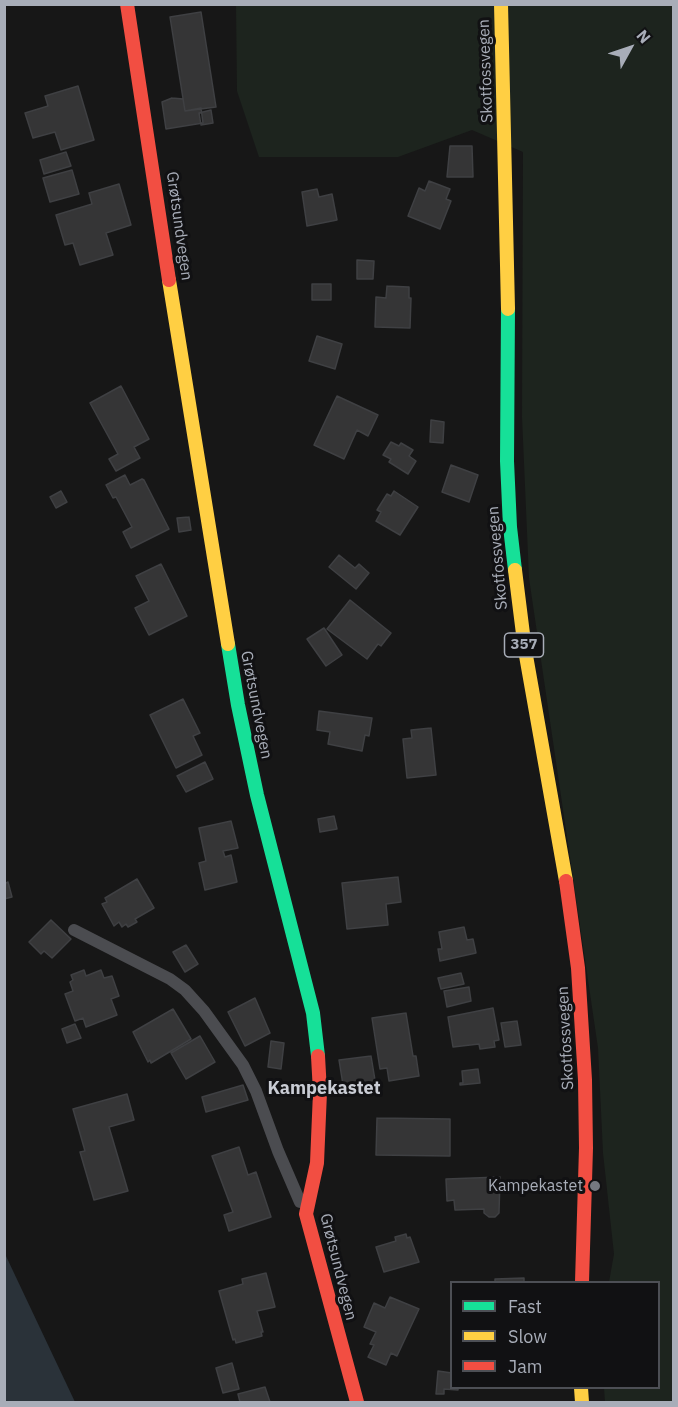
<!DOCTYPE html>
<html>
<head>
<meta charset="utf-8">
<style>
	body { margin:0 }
	#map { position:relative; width:678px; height:1407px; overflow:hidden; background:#171717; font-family:"IBM Plex Sans",sans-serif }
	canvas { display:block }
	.frame { position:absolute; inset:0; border:6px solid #a8adb8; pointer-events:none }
	.legend { position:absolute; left:450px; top:1281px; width:210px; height:108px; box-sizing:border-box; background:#111113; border:2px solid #4d4f55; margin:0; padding:8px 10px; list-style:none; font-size:18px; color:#a8adb8 }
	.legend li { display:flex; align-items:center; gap:12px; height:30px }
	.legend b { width:30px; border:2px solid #4d4f55 }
	.north { position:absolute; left:600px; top:18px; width:60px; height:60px; -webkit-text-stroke:4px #111113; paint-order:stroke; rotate:50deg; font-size:16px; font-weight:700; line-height:24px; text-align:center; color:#a8adb8 }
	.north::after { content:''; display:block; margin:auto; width:21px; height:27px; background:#a8adb8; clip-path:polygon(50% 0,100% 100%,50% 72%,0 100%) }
</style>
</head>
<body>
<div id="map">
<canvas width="678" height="1407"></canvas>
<div class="frame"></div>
<ul class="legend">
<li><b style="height:8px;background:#16e098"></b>Fast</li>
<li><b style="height:8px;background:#ffcf43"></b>Slow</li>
<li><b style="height:8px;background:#f24e42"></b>Jam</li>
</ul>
<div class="north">N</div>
</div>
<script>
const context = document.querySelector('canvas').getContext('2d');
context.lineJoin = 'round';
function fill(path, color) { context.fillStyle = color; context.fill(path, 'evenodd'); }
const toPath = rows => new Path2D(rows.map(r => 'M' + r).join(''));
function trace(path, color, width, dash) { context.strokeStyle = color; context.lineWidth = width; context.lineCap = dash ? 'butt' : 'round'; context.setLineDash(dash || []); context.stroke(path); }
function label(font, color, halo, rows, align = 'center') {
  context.font = font + ' "IBM Plex Sans",sans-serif'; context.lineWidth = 6; context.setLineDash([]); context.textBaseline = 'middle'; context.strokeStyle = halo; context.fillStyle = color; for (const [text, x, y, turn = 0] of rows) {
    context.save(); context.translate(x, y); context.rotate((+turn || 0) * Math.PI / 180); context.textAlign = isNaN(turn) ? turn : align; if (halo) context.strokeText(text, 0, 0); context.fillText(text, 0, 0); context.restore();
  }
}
fill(toPath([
	[236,5,673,5,673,1402,605,1402,604,1388,658,1388,658,1282,609,1282,614,1254,603,1153,598,1048,529,578,522,417,523,152,472,130,398,157,259,157,237,91]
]), '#1d241e');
fill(toPath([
	[5,1254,75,1402,5,1402]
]), '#2a3239');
const building = toPath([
	[201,12,216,107,185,111,170,17,201,12],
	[78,86,94,140,61,150,55,132,33,138,25,113,48,106,45,96,78,86],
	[172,98,183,99,185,111,201,108,203,123,166,129,162,102,172,98],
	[211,110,213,123,201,125,199,113,211,110],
	[450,146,472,146,473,177,447,177,450,146],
	[66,152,71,166,44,174,40,160,66,152],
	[72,170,79,194,50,202,43,178,72,170],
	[429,181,450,189,446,199,451,201,440,229,408,216,419,188,425,191,429,181],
	[119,184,131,225,106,233,113,255,80,265,73,243,65,245,56,215,92,204,89,193,119,184],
	[317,189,319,197,332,194,337,220,307,226,302,192,317,189],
	[357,260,374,261,373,279,357,279,357,260],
	[312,284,331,284,331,300,312,300,312,284],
	[387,286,409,287,409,298,411,298,410,328,375,327,376,297,386,298,387,286],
	[317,336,342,344,335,369,309,361,317,336],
	[121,386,149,439,134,447,140,458,116,471,109,459,118,454,90,403,121,386],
	[337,396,378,415,368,436,357,430,344,459,314,445,337,396],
	[431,420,444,422,443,443,430,442,431,420],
	[391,442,399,446,401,443,413,450,409,456,416,461,408,474,389,462,391,459,383,455,391,442],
	[451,465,478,475,469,502,442,492,451,465],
	[125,475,130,485,142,479,144,480,169,529,131,548,123,532,132,527,116,497,113,498,106,485,125,475],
	[61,491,67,502,56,508,50,497,61,491],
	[394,491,418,507,400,535,376,521,381,512,377,510,387,494,391,496,394,491],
	[189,517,191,530,179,532,177,518,189,517],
	[339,555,355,568,359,564,369,573,356,589,329,567,339,555],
	[161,564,187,616,149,635,135,608,149,601,136,576,161,564],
	[350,600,391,633,381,646,378,644,367,659,327,629,350,600],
	[324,628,342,655,326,666,307,639,324,628],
	[183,699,200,733,193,736,202,755,176,768,150,715,183,699],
	[319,711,372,718,369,736,365,735,362,751,328,744,330,732,317,730,319,711],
	[431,728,436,775,407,778,403,739,412,738,411,730,431,728],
	[205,762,213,779,186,792,177,776,205,762],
	[334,816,337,829,320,832,318,819,334,816],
	[231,821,238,848,223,851,225,857,231,855,237,882,205,890,199,863,206,861,199,828,231,821],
	[398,877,401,902,386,904,388,925,347,929,342,883,398,877],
	[137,879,154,908,135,919,137,922,128,927,126,924,122,927,119,922,114,926,102,904,107,902,105,898,137,879],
	[8,882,12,897,4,899,4,884,8,882],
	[51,920,71,939,52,958,44,951,41,954,29,942,51,920],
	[464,927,467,940,473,939,476,953,440,961,438,949,442,949,439,932,464,927],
	[186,945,198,964,185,972,173,952,186,945],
	[84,970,86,976,101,970,104,978,112,976,119,996,111,999,117,1015,86,1027,83,1018,75,1021,65,994,73,991,70,982,73,980,71,975,84,970],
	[461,973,464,984,441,989,438,978,461,973],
	[469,987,471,1001,447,1007,444,991,469,987],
	[255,998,270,1033,245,1046,228,1012,255,998],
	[493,1008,499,1040,494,1041,495,1047,480,1049,479,1044,453,1047,448,1017,493,1008],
	[173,1009,191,1039,151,1063,150,1060,148,1062,133,1032,173,1009],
	[406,1013,413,1056,416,1056,419,1076,389,1081,387,1068,380,1069,372,1018,406,1013],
	[517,1021,521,1045,505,1047,501,1023,517,1021],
	[75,1024,81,1038,67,1043,62,1029,75,1024],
	[200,1036,215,1062,186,1079,171,1053,200,1036],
	[271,1041,284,1043,281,1069,268,1067,271,1041],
	[371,1056,376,1086,344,1091,339,1060,371,1056],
	[478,1069,480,1083,460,1085,460,1083,463,1083,462,1071,478,1069],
	[243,1085,248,1100,206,1112,202,1097,243,1085],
	[127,1094,134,1120,109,1127,128,1191,94,1200,80,1152,85,1151,73,1109,127,1094],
	[377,1118,450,1119,450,1156,376,1155,377,1118],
	[239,1147,248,1175,256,1172,271,1217,229,1231,224,1215,233,1212,212,1156,239,1147],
	[500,1177,499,1213,495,1217,489,1217,484,1213,484,1209,455,1210,454,1200,447,1201,446,1179,500,1177],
	[406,1234,407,1238,410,1237,419,1262,384,1272,376,1247,396,1241,395,1237,406,1234],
	[266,1273,275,1307,257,1311,263,1332,261,1332,262,1336,236,1343,235,1339,233,1340,219,1291,243,1284,242,1279,266,1273],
	[524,1278,524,1282,495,1282,495,1279,524,1278],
	[390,1297,419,1309,397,1356,391,1353,386,1365,368,1357,374,1345,370,1344,376,1332,364,1327,374,1303,385,1308,390,1297],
	[232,1363,239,1389,223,1393,216,1368,232,1363],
	[438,1371,452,1373,452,1388,458,1388,458,1390,444,1389,444,1394,436,1394,438,1371],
	[265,1387,270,1402,240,1402,238,1394,265,1387]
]);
fill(building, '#353536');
trace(building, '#3f4043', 1.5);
trace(toPath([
	[74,930,170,979,185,990,204,1011,243,1065,256,1091,278,1151,300,1202]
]), '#4b4c50', 12);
trace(toPath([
	[508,309,507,461,510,527,515,570],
	[228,644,238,705,257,795,313,1013,318,1056]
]), '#16e098', 14);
trace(toPath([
	[501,4,508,309],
	[169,280,228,644],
	[515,570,525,650,566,881],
	[581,1388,582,1402]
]), '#ffcf43', 14);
trace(toPath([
	[127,4,169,280],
	[566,881,578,968,585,1080,586,1148,582,1282],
	[318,1056,320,1092,317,1163,306,1214,357,1402]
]), '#f24e42', 14);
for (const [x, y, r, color] of [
	[595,1186,6,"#757880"]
]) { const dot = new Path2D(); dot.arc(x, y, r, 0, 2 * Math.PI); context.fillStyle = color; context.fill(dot); trace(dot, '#111113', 2); }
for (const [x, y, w] of [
	[524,645,39]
]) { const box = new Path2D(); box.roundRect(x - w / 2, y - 12, w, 24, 4.5); context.fillStyle = '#111113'; context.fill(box); trace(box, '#a8adb8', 1.5); }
label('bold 15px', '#a8adb8', null, [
	["357",524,645]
]);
label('16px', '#a8adb8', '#111113', [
	["Skotfossvegen",486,71,-92],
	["Grøtsundvegen",179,226,82],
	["Skotfossvegen",498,558,-95],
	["Grøtsundvegen",256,705,79],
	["Skotfossvegen",566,1038,-93],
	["Grøtsundvegen",338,1267,76]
]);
label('16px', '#a8adb8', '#111113', [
	["Kampekastet",583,1186]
], 'right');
label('bold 18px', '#c9ccd4', '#111113', [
	["Kampekastet",324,1089]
]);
</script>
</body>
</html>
